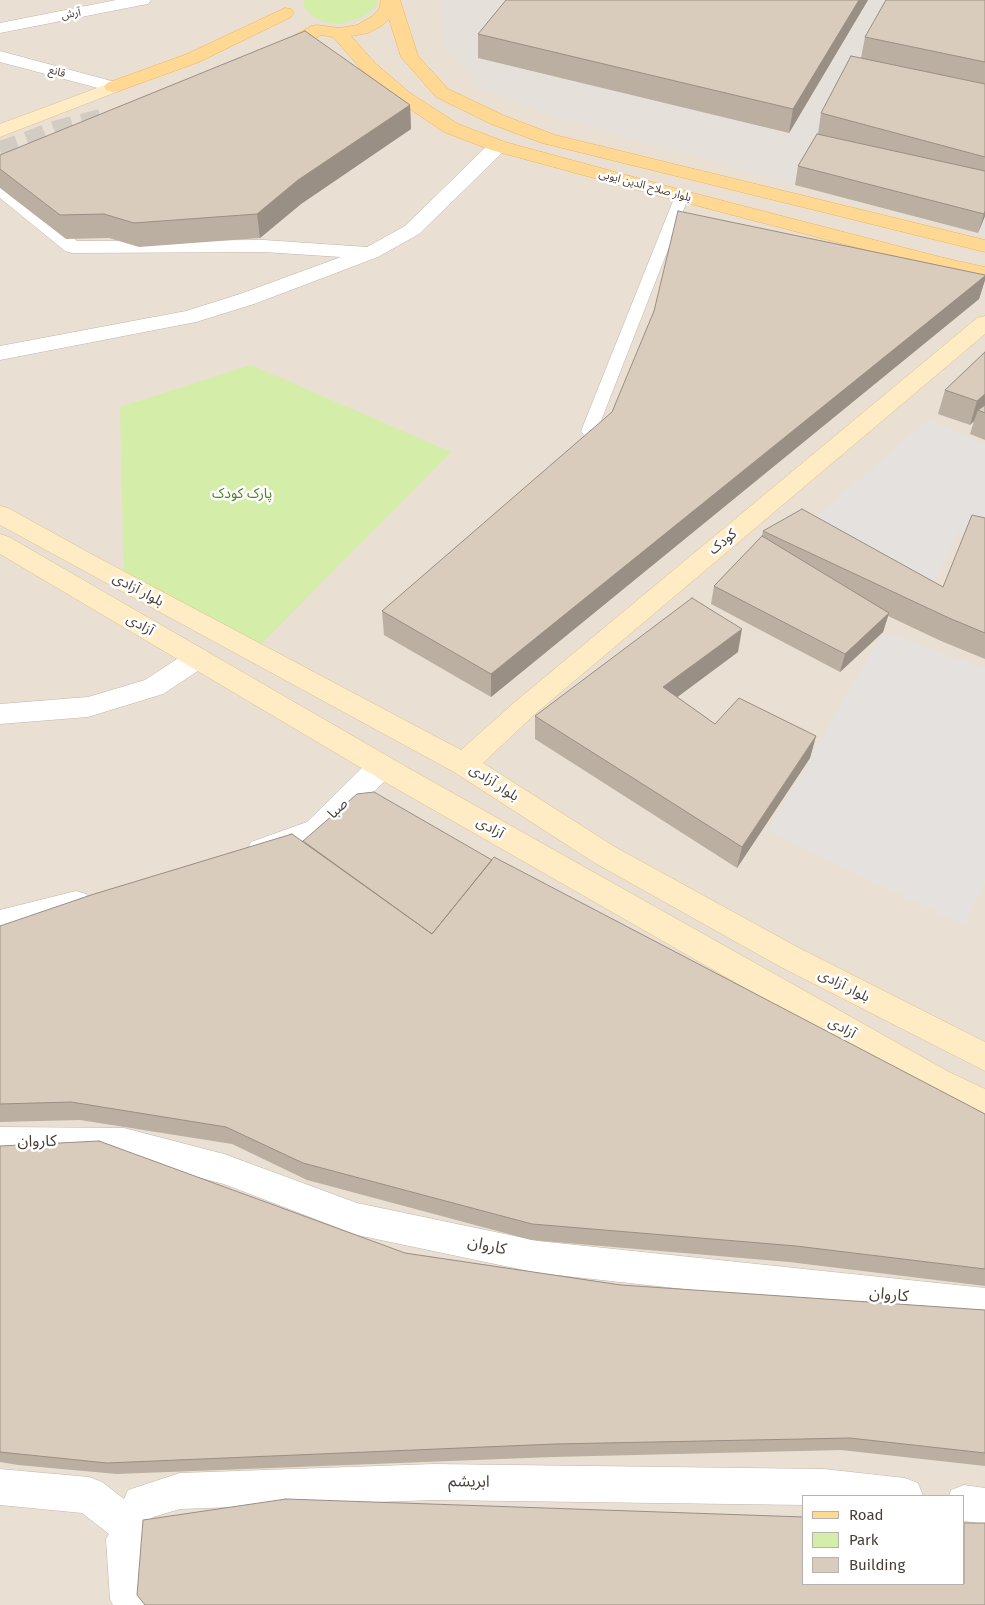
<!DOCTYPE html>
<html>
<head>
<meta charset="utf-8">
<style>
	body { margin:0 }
	#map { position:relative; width:985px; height:1605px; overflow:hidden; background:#f4efe5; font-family:"Fira Sans",sans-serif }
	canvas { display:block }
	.legend { position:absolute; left:802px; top:1495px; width:162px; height:90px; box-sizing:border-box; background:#fff; border:1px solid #b6b2ae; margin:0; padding:6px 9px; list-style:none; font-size:15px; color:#483e34 }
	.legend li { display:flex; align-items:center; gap:10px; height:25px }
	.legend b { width:25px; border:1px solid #b6b2ae }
</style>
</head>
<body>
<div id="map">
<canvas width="985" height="1605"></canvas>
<ul class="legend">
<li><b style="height:6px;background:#ffd894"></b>Road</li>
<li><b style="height:14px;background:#d4eda9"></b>Park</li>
<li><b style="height:14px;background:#daccbc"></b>Building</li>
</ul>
</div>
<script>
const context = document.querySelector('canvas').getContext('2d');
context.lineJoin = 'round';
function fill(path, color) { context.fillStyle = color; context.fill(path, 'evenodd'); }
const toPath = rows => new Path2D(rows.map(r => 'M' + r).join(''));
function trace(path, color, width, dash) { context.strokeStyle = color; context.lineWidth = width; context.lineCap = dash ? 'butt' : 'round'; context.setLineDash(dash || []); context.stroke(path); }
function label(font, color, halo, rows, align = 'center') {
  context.font = font + ' "Fira Sans","Noto Sans Arabic",sans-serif'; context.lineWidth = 5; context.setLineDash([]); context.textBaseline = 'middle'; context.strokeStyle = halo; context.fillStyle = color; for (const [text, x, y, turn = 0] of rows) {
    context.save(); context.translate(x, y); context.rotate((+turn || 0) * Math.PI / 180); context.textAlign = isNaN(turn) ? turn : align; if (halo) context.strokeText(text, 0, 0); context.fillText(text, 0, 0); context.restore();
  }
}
fill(toPath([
	[0,0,985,0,985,1605,0,1605],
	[804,1496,964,1496,964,1584,804,1584]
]), '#e9e0d3');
fill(toPath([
	[441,0,985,0,985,235,795,185,559,118,480,89,443,43]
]), '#e6e0da');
fill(toPath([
	[304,0,377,0,377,5,363,17,339,24,323,22,311,15,304,7],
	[251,365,451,452,261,644,124,579,120,407]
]), '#d4eda9');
fill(toPath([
	[928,420,985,444,985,538,958,532,928,596,803,528],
	[883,632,985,668,985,882,964,925,768,831]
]), '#e5e1de');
trace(toPath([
	[0,151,56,130,106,117]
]), '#d2ccc2', 19, [19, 10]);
const lane = toPath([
	[682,192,689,196,597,431,594,435,589,436,584,435,581,431,675,196,682,192]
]);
const street = toPath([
	[116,0,151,0,148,4,142,5,0,33,0,23,116,0],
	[0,51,119,83,122,87,119,91,113,92,0,62,0,51],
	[498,140,505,142,507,146,505,150,419,234,378,257,254,304,196,322,0,360,0,346,186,311,240,294,341,257,264,252,72,253,65,251,0,198,0,182,7,184,77,241,264,240,367,247,405,226,491,142,498,140],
	[198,648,207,651,211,658,207,665,163,694,88,717,0,724,0,704,88,697,145,680,189,651,198,648],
	[381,756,391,759,395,767,391,775,327,838,261,862,251,858,247,850,251,842,307,822,371,759,381,756],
	[76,891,86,894,90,903,86,912,0,934,0,910,76,891],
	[0,1127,124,1128,224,1154,357,1203,538,1241,985,1288,985,1322,538,1273,357,1235,224,1184,124,1158,0,1157,0,1127],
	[434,1464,824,1469,905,1478,918,1483,923,1496,804,1496,804,1505,434,1500,180,1509,153,1517,144,1540,148,1597,151,1605,113,1605,110,1599,106,1539,109,1534,82,1513,0,1505,0,1469,89,1477,102,1482,124,1499,128,1490,180,1473,434,1464],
	[964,1485,985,1488,985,1524,964,1521,964,1496,949,1496,951,1490,964,1485]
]);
const secondary = toPath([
	[113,82,119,83,122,87,119,91,0,137,0,124,113,82],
	[985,316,985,334,534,715,483,763,615,847,799,948,985,1042,985,1071,779,966,595,863,454,772,0,525,0,506,8,508,93,555,461,750,516,701,977,318,985,316],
	[0,534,9,537,410,769,949,1072,985,1089,985,1120,927,1092,390,785,0,554,0,534]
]);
const primary = toPath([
	[381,0,400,0,418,56,448,89,505,116,555,135,985,240,985,252,542,143,491,124,436,97,401,57,389,19,383,25,368,33,351,36,375,63,410,93,458,124,505,142,689,192,944,258,985,267,985,279,936,268,675,200,491,150,444,132,398,101,363,71,333,37,321,35,284,56,278,57,272,56,269,52,272,48,311,26,317,25,339,28,357,25,371,17,379,9,381,0],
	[285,8,291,9,294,13,291,17,199,62,119,91,113,92,107,91,104,87,107,83,187,54,285,8]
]);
trace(lane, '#c1b6a7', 1);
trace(street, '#c1b6a7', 1);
trace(secondary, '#d9c090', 1);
trace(primary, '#f0b657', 1);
fill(lane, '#fff');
fill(street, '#fff');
fill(secondary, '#ffecc5');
fill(primary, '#ffd894');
fill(toPath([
	[868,0,789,133,478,58,478,34],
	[985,0,985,216,978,233,795,185,798,166,818,134,821,113,861,58,865,37],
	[410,105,411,129,301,204,260,238,139,247,109,238,66,239,0,188,0,155],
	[985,275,985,280,979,299,491,697,384,635,382,611],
	[985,352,985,440,970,434,974,421,970,425,938,414,945,390],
	[985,518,985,659,941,641,888,616,883,632,840,672,711,604,714,586,762,536,763,531,943,587],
	[738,652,677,697,715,724,816,736,810,758,737,868,535,739,535,716],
	[303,842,492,860,985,1114,985,1286,789,1262,531,1240,307,1180,232,1144,80,1120,0,1122,0,926],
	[0,1146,405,1253,621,1285,985,1310,985,1466,841,1450,553,1457,117,1474,18,1465,0,1462]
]), '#bbafa2');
fill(toPath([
	[859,0,868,0,789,133,793,109],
	[410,105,411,129,301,204,260,238,257,214,298,180],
	[985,211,985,216,978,233,984,214],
	[985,276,985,280,979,299,491,697,491,674],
	[985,394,985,412,978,410,974,421,970,425,977,401],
	[889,613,883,632,840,672,845,654],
	[742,629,738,652,660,710,663,687],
	[816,736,810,758,737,868,742,847]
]), '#998f84');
const building = toPath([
	[506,0,859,0,793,109,478,34,506,0],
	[886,0,985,0,985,62,865,37,886,0],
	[305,31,410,105,298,180,257,214,134,223,104,214,60,215,0,169,0,155,305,31],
	[851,56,985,84,985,157,821,113,851,56],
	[817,134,985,171,985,211,984,214,798,166,817,134],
	[678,211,985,275,985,276,491,674,382,611,612,412,654,311,678,211],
	[985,352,985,394,977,401,945,390,985,352],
	[985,405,985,413,978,410,985,405],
	[802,509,943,587,972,515,985,518,985,633,949,618,763,531,802,509],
	[762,536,889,613,845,654,714,586,762,536],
	[692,598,742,629,663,687,715,724,739,698,816,736,742,847,535,716,692,598],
	[374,792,492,860,432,934,303,841,357,794,374,792],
	[292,834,432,934,494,857,985,1114,985,1269,796,1246,532,1224,303,1163,226,1127,71,1102,0,1104,0,926,91,895,292,834],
	[99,1141,405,1253,621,1285,985,1310,985,1453,850,1438,555,1444,107,1463,0,1452,0,1146,99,1141],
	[286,1499,804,1517,804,1584,964,1584,964,1523,985,1523,985,1605,145,1605,137,1595,143,1520,286,1499]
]);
fill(building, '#daccbc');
trace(building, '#998f84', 1);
label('11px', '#483e34', '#fff', [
	["آرش",71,14,-11],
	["قانع",57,72,15],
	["بلوار صلاح الدین ایوبی",645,186,15]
]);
label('14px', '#4c8021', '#fff', [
	["پارک کودک",242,494]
]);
label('14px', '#483e34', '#fff', [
	["کودک",723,542,-40],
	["بلوار آزادی",138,590,28],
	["آزادی",140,625,30],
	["بلوار آزادی",494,783,33],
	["صبا",338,809,-45],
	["آزادی",490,828,30],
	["بلوار آزادی",844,986,27],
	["آزادی",842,1028,30]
]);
label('16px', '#483e34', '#fff', [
	["کاروان",37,1142],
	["کاروان",487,1246,12],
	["کاروان",889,1295,6],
	["ابریشم",469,1482,1]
]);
</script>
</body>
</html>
